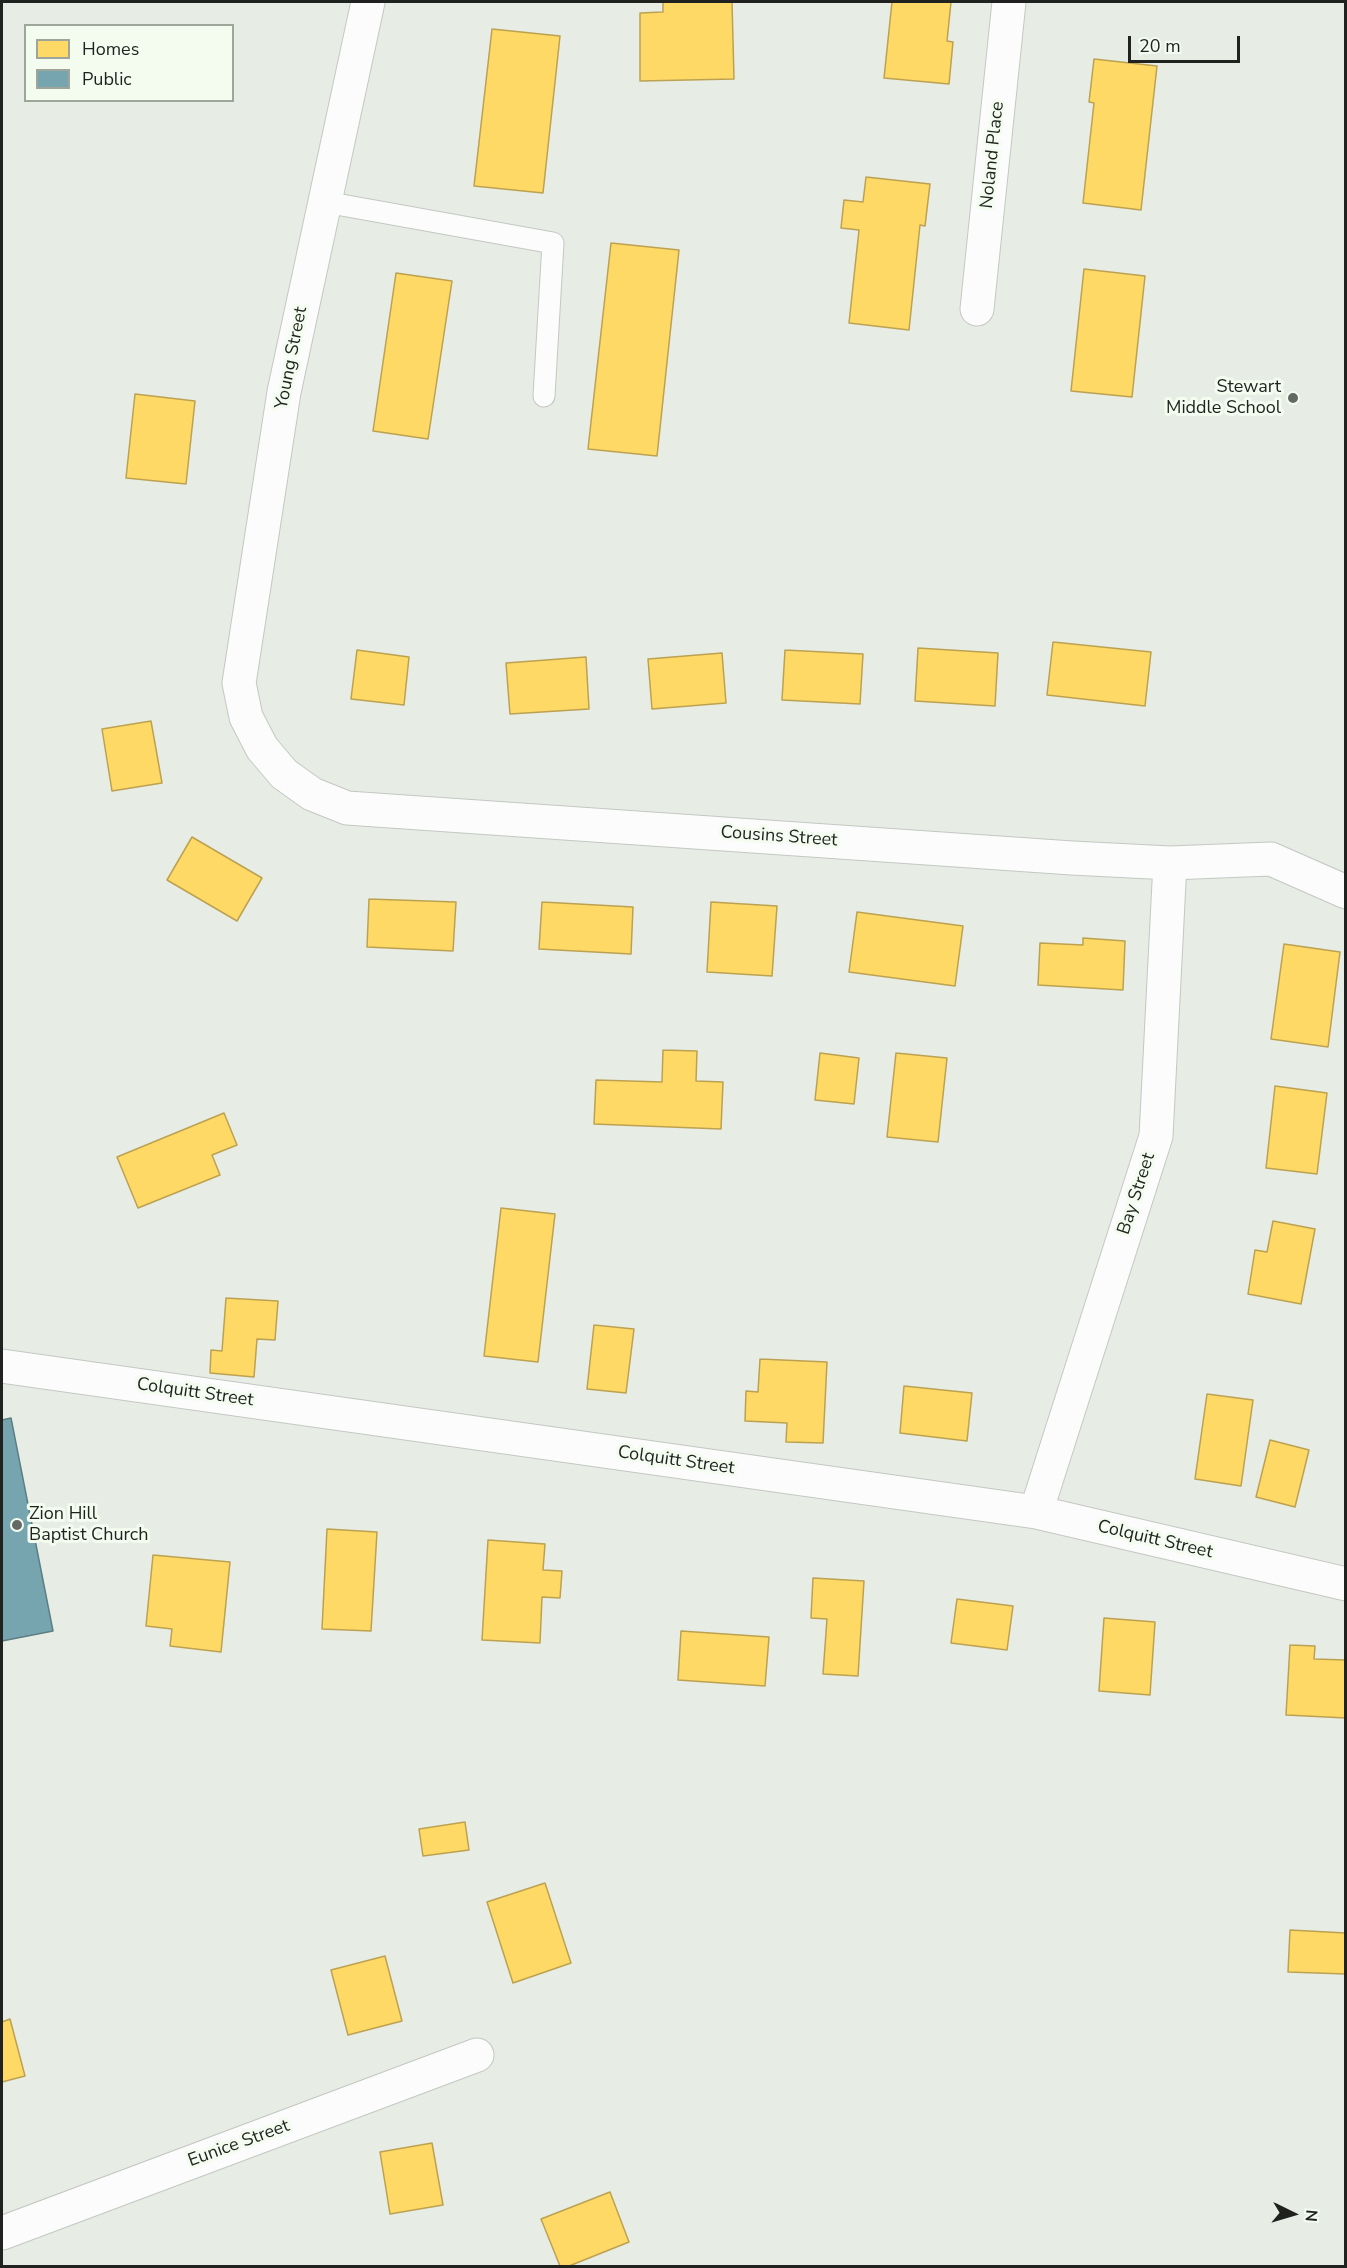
<!DOCTYPE html>
<html>
<head>
<meta charset="utf-8">
<style>
	body { margin:0 }
	#map { position:relative; width:1347px; height:2268px; overflow:hidden; background:#e7ece5; font-family:"Nunito Sans",sans-serif }
	canvas { display:block }
	.frame { position:absolute; inset:0; border:3px solid #1f221e; pointer-events:none }
	.legend { position:absolute; left:24px; top:24px; width:210px; height:78px; box-sizing:border-box; background:#f3fcef; border:2px solid #9ea59b; margin:0; padding:8px 10px; list-style:none; font-size:18px; color:#1f221e }
	.legend li { display:flex; align-items:center; gap:12px; height:30px }
	.legend b { width:30px; border:2px solid #9ea59b }
	.north { position:absolute; left:1263px; top:2184px; width:60px; height:60px; -webkit-text-stroke:4px #f3fcef; paint-order:stroke; rotate:95deg; font-size:16px; font-weight:700; line-height:24px; text-align:center; color:#1f221e }
	.north::after { content:''; display:block; margin:auto; width:21px; height:27px; background:#1f221e; clip-path:polygon(50% 0,100% 100%,50% 72%,0 100%) }
	.scale { position:absolute; left:1128px; top:36px; width:112px; height:27px; box-sizing:border-box; border:3px solid #1f221e; border-top:0; padding-left:8px; font-size:18px; line-height:21px; white-space:nowrap; color:#1f221e; -webkit-text-stroke:4px #f3fcef; paint-order:stroke }
</style>
</head>
<body>
<div id="map">
<canvas width="1347" height="2268"></canvas>
<div class="frame"></div>
<ul class="legend">
<li><b style="height:16px;background:#ffd966"></b>Homes</li>
<li><b style="height:16px;background:#76a5af"></b>Public</li>
</ul>
<div class="north">N</div>
<div class="scale">20 m</div>
</div>
<script>
const context = document.querySelector('canvas').getContext('2d');
context.lineJoin = 'round';
function fill(path, color) { context.fillStyle = color; context.fill(path, 'evenodd'); }
const toPath = rows => new Path2D(rows.map(r => 'M' + r).join(''));
function trace(path, color, width, dash) { context.strokeStyle = color; context.lineWidth = width; context.lineCap = dash ? 'butt' : 'round'; context.setLineDash(dash || []); context.stroke(path); }
function label(font, color, halo, rows, align = 'center') {
  context.font = font + ' "Nunito Sans",sans-serif'; context.lineWidth = 6; context.setLineDash([]); context.textBaseline = 'middle'; context.strokeStyle = halo; context.fillStyle = color; for (const [text, x, y, turn = 0] of rows) {
    context.save(); context.translate(x, y); context.rotate((+turn || 0) * Math.PI / 180); context.textAlign = isNaN(turn) ? turn : align; if (halo) context.strokeText(text, 0, 0); context.fillText(text, 0, 0); context.restore();
  }
}
const homes = toPath([
	[663,2,732,2,734,79,640,81,640,13,663,12,663,2],
	[892,2,951,2,947,41,953,42,949,84,884,78,892,2],
	[492,29,560,36,543,193,474,186,492,29],
	[1094,59,1157,66,1141,210,1083,203,1094,103,1089,102,1094,59],
	[866,177,930,184,925,226,920,225,909,330,849,323,859,230,841,228,844,200,863,202,866,177],
	[611,243,679,250,657,456,588,449,611,243],
	[1084,269,1145,276,1132,397,1071,391,1084,269],
	[396,273,452,281,428,439,373,431,396,273],
	[135,394,195,401,186,484,126,478,135,394],
	[1053,642,1151,652,1145,706,1047,695,1053,642],
	[918,648,998,653,995,706,915,701,918,648],
	[357,650,409,657,404,705,351,699,357,650],
	[785,650,863,654,860,704,782,700,785,650],
	[722,653,726,703,652,709,648,659,722,653],
	[586,657,589,709,510,714,506,663,586,657],
	[151,721,162,783,112,791,102,729,151,721],
	[192,837,262,878,237,921,167,880,192,837],
	[369,899,456,902,453,951,367,947,369,899],
	[542,902,633,907,631,954,539,949,542,902],
	[711,902,777,906,772,976,707,972,711,902],
	[857,912,963,926,955,986,849,972,857,912],
	[1083,938,1125,941,1123,990,1038,985,1040,943,1083,945,1083,938],
	[1284,944,1340,952,1328,1047,1271,1039,1284,944],
	[663,1050,697,1051,696,1081,723,1082,721,1129,594,1124,596,1080,662,1082,663,1050],
	[820,1053,859,1058,854,1104,815,1100,820,1053],
	[896,1053,947,1058,938,1142,887,1137,896,1053],
	[1275,1086,1327,1093,1317,1174,1266,1168,1275,1086],
	[224,1113,237,1145,212,1155,220,1175,138,1208,117,1157,224,1113],
	[501,1208,555,1214,538,1362,484,1356,501,1208],
	[1273,1221,1315,1229,1301,1304,1248,1294,1255,1250,1267,1252,1273,1221],
	[226,1298,278,1301,275,1340,257,1339,254,1377,210,1373,211,1350,222,1351,226,1298],
	[594,1325,634,1329,626,1393,587,1389,594,1325],
	[760,1359,827,1362,823,1443,786,1442,787,1423,745,1421,746,1391,758,1392,760,1359],
	[904,1386,972,1393,967,1441,900,1433,904,1386],
	[1207,1394,1253,1400,1241,1486,1195,1479,1207,1394],
	[1270,1440,1309,1450,1295,1507,1256,1497,1270,1440],
	[327,1529,377,1532,371,1631,322,1629,327,1529],
	[488,1540,545,1544,543,1570,562,1571,560,1598,542,1597,540,1643,482,1640,488,1540],
	[153,1555,230,1562,221,1652,170,1646,172,1629,146,1626,153,1555],
	[813,1578,864,1581,858,1676,823,1674,827,1619,811,1618,813,1578],
	[957,1599,1013,1606,1007,1650,951,1643,957,1599],
	[1104,1618,1155,1622,1150,1695,1099,1691,1104,1618],
	[681,1631,769,1637,765,1686,678,1680,681,1631],
	[1290,1645,1315,1646,1314,1659,1346,1660,1346,1718,1286,1715,1290,1645],
	[465,1822,469,1850,423,1856,419,1829,465,1822],
	[545,1883,571,1963,513,1983,487,1902,545,1883],
	[1290,1930,1346,1933,1346,1974,1288,1972,1290,1930],
	[385,1956,402,2021,348,2035,331,1970,385,1956],
	[10,2019,25,2076,2,2082,2,2022,10,2019],
	[432,2143,443,2205,390,2214,380,2152,432,2143],
	[610,2192,629,2242,569,2266,560,2266,541,2219,610,2192]
]);
fill(homes, '#ffd966');
trace(homes, '#bca250', 1.5);
const public = toPath([
	[11,1418,53,1631,2,1641,2,1420,11,1418]
]);
fill(public, '#76a5af');
trace(public, '#5c7e84', 1.5);
const service = toPath([
	[325,202,553,243,544,396]
]);
const minor = toPath([
	[368,2,284,392,239,683,246,717,262,748,284,774,312,794,347,808,1072,858,1170,863,1271,859,1346,892],
	[977,309,1009,2],
	[2,1366,1036,1512,1346,1584],
	[1036,1512,1156,1136,1170,863],
	[2,2233,477,2055]
]);
trace(service, '#c4c8c3', 23);
trace(minor, '#c4c8c3', 35);
trace(service, '#fbfcfb', 21);
trace(minor, '#fbfcfb', 33);
for (const [x, y, r, color] of [
	[1293,398,6,"#656964"],
	[17,1525,6,"#656964"]
]) { const dot = new Path2D(); dot.arc(x, y, r, 0, 2 * Math.PI); context.fillStyle = color; context.fill(dot); trace(dot, '#f3fcef', 2); }
label('18px', '#1f221e', '#f3fcef', [
	["Noland Place",993,155,-84],
	["Young Street",292,358,-79],
	["Cousins Street",779,837,4],
	["Bay Street",1137,1194,-72],
	["Colquitt Street",195,1393,8],
	["Colquitt Street",676,1461,8],
	["Colquitt Street",1155,1540,13],
	["Eunice Street",239,2144,-20]
]);
label('18px', '#1f221e', '#f3fcef', [
	["Stewart",1281,388],
	["Middle School",1281,409],
	["Zion Hill",29,1515,"left"],
	["Baptist Church",29,1536,"left"]
], 'right');
</script>
</body>
</html>
